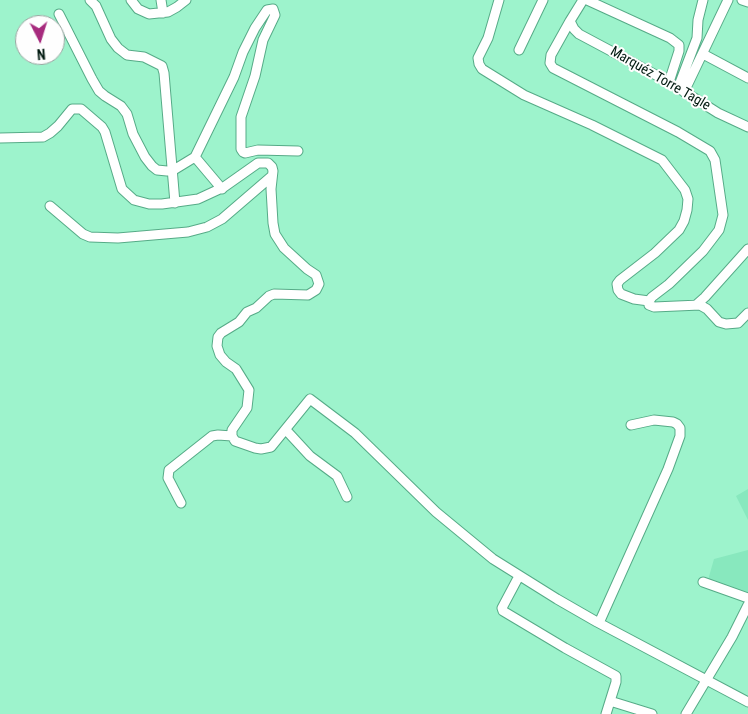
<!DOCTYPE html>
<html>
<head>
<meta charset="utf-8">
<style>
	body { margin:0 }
	#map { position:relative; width:748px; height:714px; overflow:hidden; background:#9df3cc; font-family:"Roboto Condensed",sans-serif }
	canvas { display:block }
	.north { position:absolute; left:15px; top:15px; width:50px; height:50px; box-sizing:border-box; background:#fefefe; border:1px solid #99a39f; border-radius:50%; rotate:175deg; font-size:14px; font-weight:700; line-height:20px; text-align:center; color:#011a10 }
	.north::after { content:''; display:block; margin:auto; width:18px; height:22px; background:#a72b7e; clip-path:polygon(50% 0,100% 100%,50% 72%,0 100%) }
</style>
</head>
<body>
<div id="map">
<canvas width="748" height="714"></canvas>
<div class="north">N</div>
</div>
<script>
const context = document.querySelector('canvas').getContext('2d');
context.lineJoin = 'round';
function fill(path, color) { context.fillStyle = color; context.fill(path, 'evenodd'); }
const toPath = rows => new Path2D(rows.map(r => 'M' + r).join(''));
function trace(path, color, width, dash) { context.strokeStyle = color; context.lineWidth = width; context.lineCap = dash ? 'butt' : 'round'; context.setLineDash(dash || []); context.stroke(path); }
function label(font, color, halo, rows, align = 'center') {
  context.font = font + ' "Roboto Condensed",sans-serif'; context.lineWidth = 4; context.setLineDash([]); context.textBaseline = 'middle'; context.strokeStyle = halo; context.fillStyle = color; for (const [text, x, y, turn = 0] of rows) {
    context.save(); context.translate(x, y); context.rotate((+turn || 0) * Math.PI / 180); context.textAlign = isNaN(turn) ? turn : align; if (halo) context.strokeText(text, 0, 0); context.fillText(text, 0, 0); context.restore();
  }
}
fill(toPath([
	[748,489,748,520,736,496],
	[748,550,748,594,708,580,714,559]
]), '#88e8be');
const minor = toPath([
	[90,0,96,6,111,39,118,48,127,55,144,57,162,66,164,73,175,203],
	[131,0,138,9,149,14,168,12,177,7,186,0],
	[161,0,163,13],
	[499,0,488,38,478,58,479,64,482,69,524,95,592,125,662,160,685,190,688,199,687,210,684,221,679,230,655,253,620,280,617,284,618,290,621,294,634,299,649,301],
	[583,0,570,21,574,29,579,34,669,82,718,113,748,127],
	[587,0,670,38,679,45,679,51,669,82],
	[742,0,748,2],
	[59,14,92,79,99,91,105,96,121,106,127,114,133,134,145,157,152,166,157,170,167,171,172,171,195,157,234,77,243,52,255,28,267,10,273,9,275,15,263,40,255,76,241,117,241,149,243,152,245,153,258,150,298,151],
	[570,21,551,55,550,63,553,68,678,132,710,151,715,160,723,215,719,230,703,251,669,284,652,297,649,301,649,305,654,307,700,305,707,309,719,322,726,324,738,323,748,313],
	[519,50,543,0],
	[703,54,748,78],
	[678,88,697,38,698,20,703,0],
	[684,92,728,0],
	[0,138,43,137,50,133,58,126,72,109,81,109,102,127,105,132,122,189,134,200,149,204,162,204,198,199,224,187,258,163,268,163,272,167,273,171,271,189,273,223,275,234,284,248,307,269,316,275,319,284,316,290,308,295,274,294,269,296,256,308,247,312,239,322,221,333,218,337,217,346,220,355,226,362,236,369,249,390,247,408,232,430,232,436,235,441,255,448,261,449,271,447,310,399,355,433,436,512,493,559,557,599,597,622,748,702],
	[195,157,222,189],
	[50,206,83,234,90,237,118,238,188,232,207,227,222,219,272,176],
	[696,305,705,297,748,249],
	[286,430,310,456,337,476,347,497],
	[181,503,168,478,169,470,212,436,218,435,232,436],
	[519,576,502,608,503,611,565,648,616,676,616,682,606,714],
	[703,582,748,598],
	[599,623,668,469,680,436,680,428,677,424,673,422,654,420,631,425],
	[610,701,652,714],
	[686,714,732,637,748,605]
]);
trace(minor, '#56ab87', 11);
trace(minor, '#fff', 9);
label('14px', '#011a10', '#fefefe', [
	["Marquéz Torre Tagle",660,79,30]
]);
</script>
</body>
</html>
